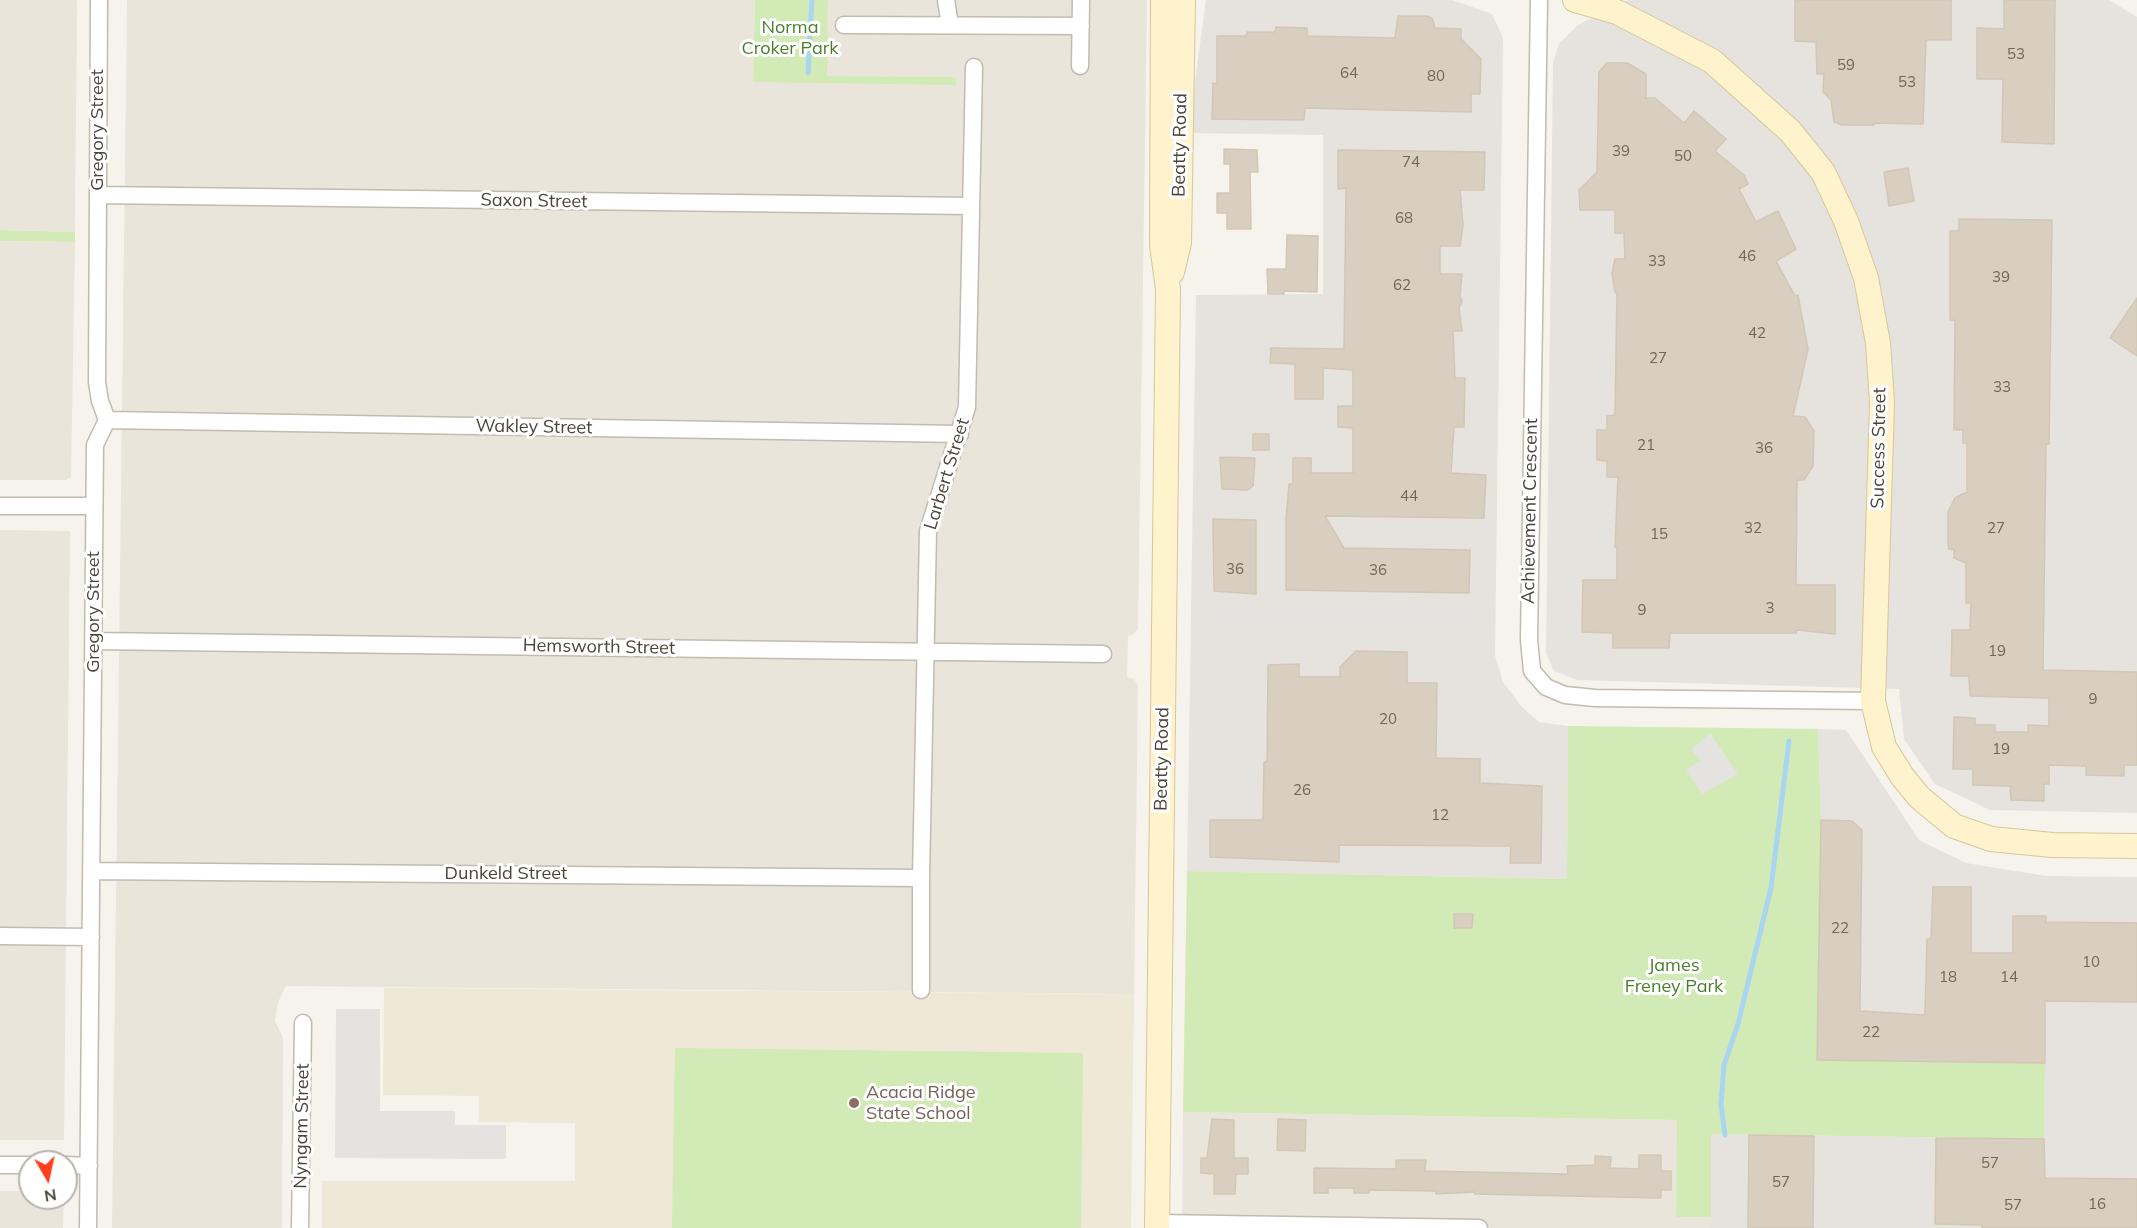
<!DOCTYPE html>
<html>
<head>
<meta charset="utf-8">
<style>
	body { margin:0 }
	#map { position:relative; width:2137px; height:1228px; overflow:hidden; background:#f6f3ec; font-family:Mulish,sans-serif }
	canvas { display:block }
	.north { position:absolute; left:18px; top:1150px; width:60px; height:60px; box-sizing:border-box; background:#fff; border:2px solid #b7b4b0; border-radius:50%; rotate:171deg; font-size:16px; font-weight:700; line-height:24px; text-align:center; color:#4b4439 }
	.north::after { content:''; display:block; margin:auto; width:21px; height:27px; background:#fc3f1d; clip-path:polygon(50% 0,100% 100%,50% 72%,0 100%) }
</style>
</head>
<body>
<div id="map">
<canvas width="2137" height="1228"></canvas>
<div class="north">N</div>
</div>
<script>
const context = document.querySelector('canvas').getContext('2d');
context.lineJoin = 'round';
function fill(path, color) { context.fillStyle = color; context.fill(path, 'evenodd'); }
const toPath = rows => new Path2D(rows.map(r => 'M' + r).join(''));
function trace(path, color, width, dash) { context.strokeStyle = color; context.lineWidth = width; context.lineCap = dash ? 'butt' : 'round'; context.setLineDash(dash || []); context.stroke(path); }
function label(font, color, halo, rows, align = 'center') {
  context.font = font + ' Mulish,sans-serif'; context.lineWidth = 6; context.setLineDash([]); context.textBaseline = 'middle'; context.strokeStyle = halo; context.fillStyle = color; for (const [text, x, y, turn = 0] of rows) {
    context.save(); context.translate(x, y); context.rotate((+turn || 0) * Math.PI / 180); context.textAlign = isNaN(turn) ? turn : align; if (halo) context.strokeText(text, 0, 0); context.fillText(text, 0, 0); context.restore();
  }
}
fill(toPath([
	[0,0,77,0,75,232,0,230],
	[127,0,755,0,753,82,956,78,826,76,828,0,1147,0,1138,628,1134,634,1128,636,1127,677,1134,679,1138,685,1134,994,286,986,278,1002,275,1021,283,1038,282,1228,112,1228],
	[0,241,75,242,71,477,66,480,0,480],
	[0,530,70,531,64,1140,0,1140],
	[1183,1112,1678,1120,1676,1217,1711,1217,1711,1228,1182,1228],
	[0,1191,30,1191,30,1198,64,1198,63,1228,0,1228]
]), '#eae5da');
fill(toPath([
	[1206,0,1452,0,1492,14,1503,38,1495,656,1503,682,1522,707,1539,722,1568,726,1567,879,1187,871,1196,295,1323,294,1323,135,1188,133],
	[1629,0,2109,0,2137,17,2137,813,1990,810,1935,784,1904,739,1899,689,1577,680,1554,671,1546,653,1553,62,1559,44,1578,25],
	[1818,729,1846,730,1919,840,1966,863,2046,876,2137,877,2137,1228,1711,1228,1711,1134,2044,1139,2045,1063,1817,1060,1821,820]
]), '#e6e2dd');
fill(toPath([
	[384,988,1134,994,1131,1228,322,1228,322,1181,575,1181,575,1123,479,1122,479,1096,383,1095]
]), '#efe8d6');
fill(toPath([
	[755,0,828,0,827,76,956,77,956,85,753,82],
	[0,230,75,232,75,242,0,241],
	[1568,726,1818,729,1821,820,1817,1060,2045,1063,2044,1139,1711,1134,1711,1217,1676,1217,1677,1120,1183,1112,1187,871,1567,879],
	[675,1048,1083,1053,1081,1228,672,1228]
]), '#d2eab5');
fill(toPath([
	[1220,607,1476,611,1476,628,1220,625],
	[1710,733,1738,774,1702,794,1686,770,1700,760,1691,750],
	[336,1009,380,1009,380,1111,455,1111,455,1125,506,1125,506,1159,335,1158]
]), '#e5e3e0');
trace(toPath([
	[808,73,812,0],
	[1725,1135,1721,1104,1724,1065,1738,1024,1771,888,1789,741]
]), '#a9d4f2', 5);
const building = toPath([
	[1795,0,1951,0,1951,40,1926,40,1923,124,1874,123,1874,125,1842,125,1834,122,1831,100,1823,92,1824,74,1817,74,1816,42,1795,41,1795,0],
	[2004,0,2055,0,2054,144,2002,142,2003,79,1977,79,1977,28,2004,29,2004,0],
	[1398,16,1426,16,1432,18,1435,28,1461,29,1461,39,1481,59,1480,94,1471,94,1471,112,1305,108,1304,120,1212,119,1213,83,1217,84,1217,36,1246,36,1247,32,1275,32,1276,27,1307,28,1307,36,1395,38,1398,16],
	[1607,63,1627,63,1646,74,1646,98,1655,98,1684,123,1694,111,1726,139,1715,151,1744,175,1748,184,1739,189,1756,222,1778,211,1796,249,1776,261,1795,296,1798,295,1808,349,1793,416,1805,417,1814,431,1813,466,1804,480,1797,480,1796,585,1835,585,1835,634,1797,630,1796,633,1670,633,1669,648,1613,648,1613,633,1582,632,1583,580,1617,580,1617,548,1615,547,1618,477,1607,477,1607,461,1597,460,1597,430,1607,430,1607,416,1615,415,1617,293,1615,292,1612,274,1615,259,1625,259,1624,233,1615,233,1615,210,1580,210,1579,190,1597,172,1599,72,1607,63],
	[1224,149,1257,150,1258,172,1250,172,1251,229,1227,229,1227,213,1217,213,1217,193,1230,193,1230,164,1224,164,1224,149],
	[1338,150,1485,152,1484,190,1460,190,1463,225,1460,246,1440,246,1440,274,1462,274,1460,296,1462,302,1459,308,1462,331,1453,331,1455,378,1465,378,1464,427,1454,427,1451,473,1486,475,1484,518,1325,516,1344,548,1470,550,1469,593,1286,590,1286,520,1289,484,1293,484,1293,458,1311,458,1311,473,1353,473,1353,428,1338,427,1338,406,1353,406,1353,370,1323,368,1323,399,1295,399,1295,364,1270,363,1271,348,1344,349,1346,188,1338,189,1338,150],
	[1908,168,1914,201,1889,206,1884,172,1908,168],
	[1959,219,2052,220,2049,444,2046,444,2043,670,2137,672,2137,765,2124,765,2124,776,2086,775,2086,766,2049,765,2049,784,2044,784,2044,801,2011,800,2010,786,1973,785,1973,769,1953,769,1954,717,1975,718,1975,725,1995,725,1995,732,2028,732,2028,725,2049,726,2049,698,1970,696,1969,676,1951,676,1952,630,1970,630,1971,603,1966,603,1966,563,1954,558,1954,550,1949,549,1948,544,1948,512,1955,498,1967,492,1967,443,1963,443,1963,430,1954,430,1955,320,1950,320,1950,231,1959,231,1959,219],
	[1287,235,1318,236,1317,292,1284,291,1284,294,1268,294,1267,269,1286,269,1287,235],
	[2137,298,2137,356,2110,338,2137,298],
	[1253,434,1269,434,1269,450,1253,450,1253,434],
	[1220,457,1255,458,1253,486,1248,490,1222,489,1220,457],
	[1213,519,1256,520,1256,594,1214,591,1213,519],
	[1356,651,1407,652,1407,683,1437,683,1436,758,1480,759,1480,783,1542,786,1541,863,1510,863,1511,846,1339,845,1339,862,1210,857,1210,820,1263,820,1264,762,1267,761,1268,665,1299,664,1299,677,1340,677,1340,667,1356,651],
	[1821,820,1852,821,1862,830,1860,1011,1925,1015,1927,939,1931,939,1933,887,1971,887,1971,953,2013,953,2013,916,2046,916,2046,922,2137,923,2137,1002,2045,1001,2045,1063,1817,1060,1821,820],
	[1454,914,1473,914,1472,928,1454,928,1454,914],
	[1212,1119,1234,1120,1234,1158,1248,1158,1248,1174,1236,1174,1235,1194,1214,1194,1214,1174,1201,1173,1201,1158,1207,1158,1212,1119],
	[1278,1119,1306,1120,1305,1151,1277,1150,1278,1119],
	[1749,1135,1814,1136,1813,1228,1748,1228,1749,1135],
	[1936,1138,2044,1139,2045,1178,2137,1179,2137,1228,1982,1228,1982,1225,1935,1224,1936,1138],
	[1639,1155,1661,1155,1661,1171,1671,1171,1671,1190,1661,1190,1661,1198,1475,1194,1475,1192,1436,1194,1436,1191,1369,1190,1369,1193,1354,1193,1354,1188,1328,1188,1328,1193,1314,1193,1314,1168,1396,1169,1396,1160,1426,1160,1425,1171,1568,1174,1567,1166,1595,1165,1595,1156,1611,1157,1610,1168,1639,1169,1639,1155]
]);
fill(building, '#d8cfc1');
trace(building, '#d3c7b4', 1.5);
const street = toPath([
	[946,0,950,25],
	[1539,0,1529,640,1532,671,1546,687,1565,695,1595,698,1873,701],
	[844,25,1081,26],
	[1080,66,1081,0],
	[98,195,971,206],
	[107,420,960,434],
	[0,506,94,506],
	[94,641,1103,654],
	[91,871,921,878],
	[0,936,91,937],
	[921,990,921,878,928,531,967,407,974,67],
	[0,1165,30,1165],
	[66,1165,89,1166],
	[1157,1223,1479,1228],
	[88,1228,95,445,107,420,100,401,97,382,99,0],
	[300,1228,303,1023]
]);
const secondary = toPath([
	[1575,0,1617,12,1712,61,1790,131,1823,172,1846,221,1866,278,1878,343,1882,403,1873,701,1884,747,1902,776,1919,797,1954,826,1991,839,2052,845,2137,846],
	[1172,272,1179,243,1183,0],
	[1157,1228,1168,289,1162,245,1163,0]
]);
trace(street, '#c2bbae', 19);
trace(secondary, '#d6c79b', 26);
trace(street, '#fff', 16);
trace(secondary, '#fff3cd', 24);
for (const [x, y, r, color] of [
	[854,1103,6,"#8d6e63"]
]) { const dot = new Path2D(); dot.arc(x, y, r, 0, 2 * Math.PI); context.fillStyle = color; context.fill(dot); trace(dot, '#fff', 2); }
label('15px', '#6e675b', null, [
	["53",2016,54],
	["59",1846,65],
	["64",1349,73],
	["80",1436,76],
	["53",1907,82],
	["39",1621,151],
	["50",1683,156],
	["74",1411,162],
	["68",1404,218],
	["46",1747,256],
	["33",1657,261],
	["39",2001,277],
	["62",1402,285],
	["42",1757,333],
	["27",1658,358],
	["33",2002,387],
	["21",1646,445],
	["36",1764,448],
	["44",1409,496],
	["32",1753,528],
	["27",1996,528],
	["15",1659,534],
	["36",1235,569],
	["36",1378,570],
	["3",1770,608],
	["9",1642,610],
	["19",1997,651],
	["9",2093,699],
	["20",1388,719],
	["19",2001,749],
	["26",1302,790],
	["12",1440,815],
	["22",1840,928],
	["10",2091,962],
	["18",1948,977],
	["14",2009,977],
	["22",1871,1032],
	["57",1990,1163],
	["57",1781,1182],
	["16",2097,1204],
	["57",2013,1205]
]);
label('18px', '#4a7f2a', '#fff', [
	["Norma",790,28],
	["Croker Park",790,49],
	["James",1674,966],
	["Freney Park",1674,987]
]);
label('18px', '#4b4439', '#fff', [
	["Gregory Street",98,130,-90],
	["Beatty Road",1180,145,-89],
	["Saxon Street",534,201,1],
	["Wakley Street",534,427,1],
	["Success Street",1879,448,-89],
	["Larbert Street",947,474,-73],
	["Achievement Crescent",1530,511,-89],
	["Gregory Street",94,612,-90],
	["Hemsworth Street",599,647,1],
	["Beatty Road",1162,759,-89],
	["Dunkeld Street",506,874],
	["Nyngam Street",302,1126,-89]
]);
label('18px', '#785e54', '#fff', [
	["Acacia Ridge",866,1093],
	["State School",866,1114]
], 'left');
</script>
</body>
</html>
